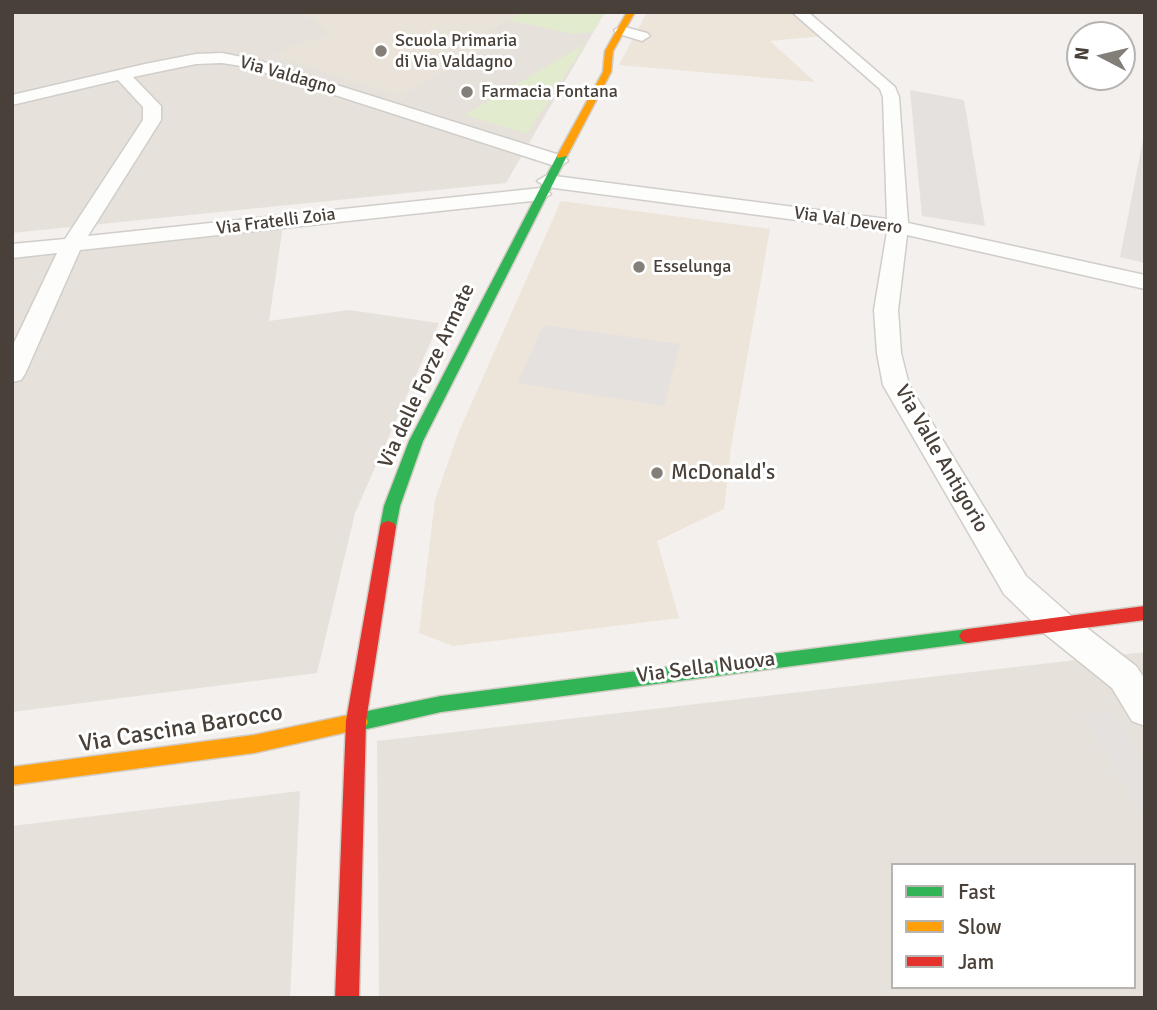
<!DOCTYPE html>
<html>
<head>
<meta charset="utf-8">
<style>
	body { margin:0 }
	#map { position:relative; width:1157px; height:1010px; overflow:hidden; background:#f3f0ed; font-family:Signika,sans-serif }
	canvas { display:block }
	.frame { position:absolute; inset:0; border:14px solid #494139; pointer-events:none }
	.legend { position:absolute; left:891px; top:863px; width:245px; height:126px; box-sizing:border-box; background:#fff; border:2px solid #b6b3b0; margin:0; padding:9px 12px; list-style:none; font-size:21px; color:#494139 }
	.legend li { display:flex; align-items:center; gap:14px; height:35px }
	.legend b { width:35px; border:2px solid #b6b3b0 }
	.north { position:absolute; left:1066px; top:21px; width:70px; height:70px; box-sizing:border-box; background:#fff; border:2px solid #b6b3b0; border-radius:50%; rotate:277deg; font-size:19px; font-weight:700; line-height:28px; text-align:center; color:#494139 }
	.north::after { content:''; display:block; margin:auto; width:24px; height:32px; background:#847e78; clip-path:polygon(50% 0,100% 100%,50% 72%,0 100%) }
</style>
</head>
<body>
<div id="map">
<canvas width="1157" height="1010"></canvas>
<div class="frame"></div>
<ul class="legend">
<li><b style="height:9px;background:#30b455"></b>Fast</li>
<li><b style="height:9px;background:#ff9f0a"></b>Slow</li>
<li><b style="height:9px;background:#e5322d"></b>Jam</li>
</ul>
<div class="north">N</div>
</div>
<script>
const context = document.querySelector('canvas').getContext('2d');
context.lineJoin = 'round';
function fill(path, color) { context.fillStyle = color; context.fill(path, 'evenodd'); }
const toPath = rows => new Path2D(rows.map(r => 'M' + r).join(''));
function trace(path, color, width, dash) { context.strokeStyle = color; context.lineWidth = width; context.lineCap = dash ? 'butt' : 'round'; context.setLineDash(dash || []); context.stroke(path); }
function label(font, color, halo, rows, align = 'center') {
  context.font = font + ' Signika,sans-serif'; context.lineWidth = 6; context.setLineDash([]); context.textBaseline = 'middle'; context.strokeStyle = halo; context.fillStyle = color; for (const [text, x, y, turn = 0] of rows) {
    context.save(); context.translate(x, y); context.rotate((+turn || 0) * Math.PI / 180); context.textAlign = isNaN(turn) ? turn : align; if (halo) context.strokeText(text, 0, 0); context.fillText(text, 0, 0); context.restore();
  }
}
fill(toPath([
	[12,12,605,12,506,183,12,233],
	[283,226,269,321,349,310,439,323,355,513,317,673,12,712,12,256],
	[1145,652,1145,998,379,998,377,741],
	[893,865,1134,865,1134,987,893,987],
	[300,791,290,998,12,998,12,826]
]), '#e6e2db');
fill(toPath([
	[647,12,793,12,821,36,770,41,815,82,619,65],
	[561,201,770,229,731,447,724,509,657,541,679,618,453,646,419,633,435,500,458,434]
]), '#ede4da');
fill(toPath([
	[304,12,522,12,470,42,487,47,400,96,274,55,299,43,331,36,312,19,303,16]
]), '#e9e3d9');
fill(toPath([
	[522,12,605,12,593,32,573,34,509,20],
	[585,44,527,134,465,115,493,98]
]), '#e2ebce');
fill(toPath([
	[910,90,964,100,985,226,922,216],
	[1144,135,1145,135,1145,263,1120,257],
	[544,325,680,344,664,406,517,383],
	[1112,711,1145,764,1145,819,1083,715]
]), '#e5e1de');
const street = toPath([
	[792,12,808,12,895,87,899,97,908,223,1145,275,1145,289,907,235,898,310,901,353,909,385,1026,576,1069,614,1136,666,1145,679,1145,726,1132,721,1112,688,1045,634,1004,594,883,385,877,353,874,310,887,232,547,187,537,181,547,175,887,219,883,97,880,89,792,12],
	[621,26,647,33,650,36,642,41,616,33,614,30,621,26],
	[222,53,257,60,566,157,568,161,559,167,552,165,248,67,222,63,196,64,133,77,161,106,161,120,88,236,541,188,551,194,541,200,80,250,25,374,21,380,12,382,12,347,57,253,12,258,12,244,65,239,143,120,143,107,118,80,12,105,12,95,145,64,196,54,222,53]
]);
const fast = toPath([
	[558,154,567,156,423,441,400,506,396,527,394,531,388,533,382,531,380,527,384,506,409,441,558,154],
	[968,629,974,631,977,636,974,641,968,643,441,712,358,731,351,728,348,722,351,716,358,713,441,696,968,629]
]);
const slow = toPath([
	[627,12,635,12,613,51,611,72,567,156,558,158,557,156,603,72,605,51,627,12],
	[358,713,365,716,368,722,365,728,254,753,12,785,12,767,254,735,358,713]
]);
const jam = toPath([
	[388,521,394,523,396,527,366,721,359,998,335,998,346,721,380,527,382,523,388,521],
	[1145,606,1145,620,968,643,962,641,959,636,962,631,968,629,1145,606]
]);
trace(street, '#d1ceca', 3);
trace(fast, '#d2ccc4', 3);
trace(slow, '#d2ccc4', 3);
trace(jam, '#d2ccc4', 3);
fill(street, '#fdfdfc');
fill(fast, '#30b455');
fill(slow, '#ff9f0a');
fill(jam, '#e5322d');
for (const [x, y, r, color] of [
	[381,51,7,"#847e78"],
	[467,92,7,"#847e78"],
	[639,267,7,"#847e78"],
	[657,473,7,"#847e78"]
]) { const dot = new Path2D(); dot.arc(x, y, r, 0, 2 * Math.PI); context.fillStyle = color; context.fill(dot); trace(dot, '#fff', 2.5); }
label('18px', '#494139', '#fff', [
	["Scuola Primaria",395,41],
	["di Via Valdagno",395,62],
	["Farmacia Fontana",481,92],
	["Esselunga",653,267]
], 'left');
label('18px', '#494139', '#fff', [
	["Via Valdagno",288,76,16],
	["Via Val Devero",848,221,8],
	["Via Fratelli Zoia",276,222,-7]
]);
label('21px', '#494139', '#fff', [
	["Via delle Forze Armate",427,376,-65],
	["Via Valle Antigorio",941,459,60],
	["Via Sella Nuova",706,668,-7]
]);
label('21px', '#494139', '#fff', [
	["McDonald's",671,473]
], 'left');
label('24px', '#494139', '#fff', [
	["Via Cascina Barocco",181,729,-9]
]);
</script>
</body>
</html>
